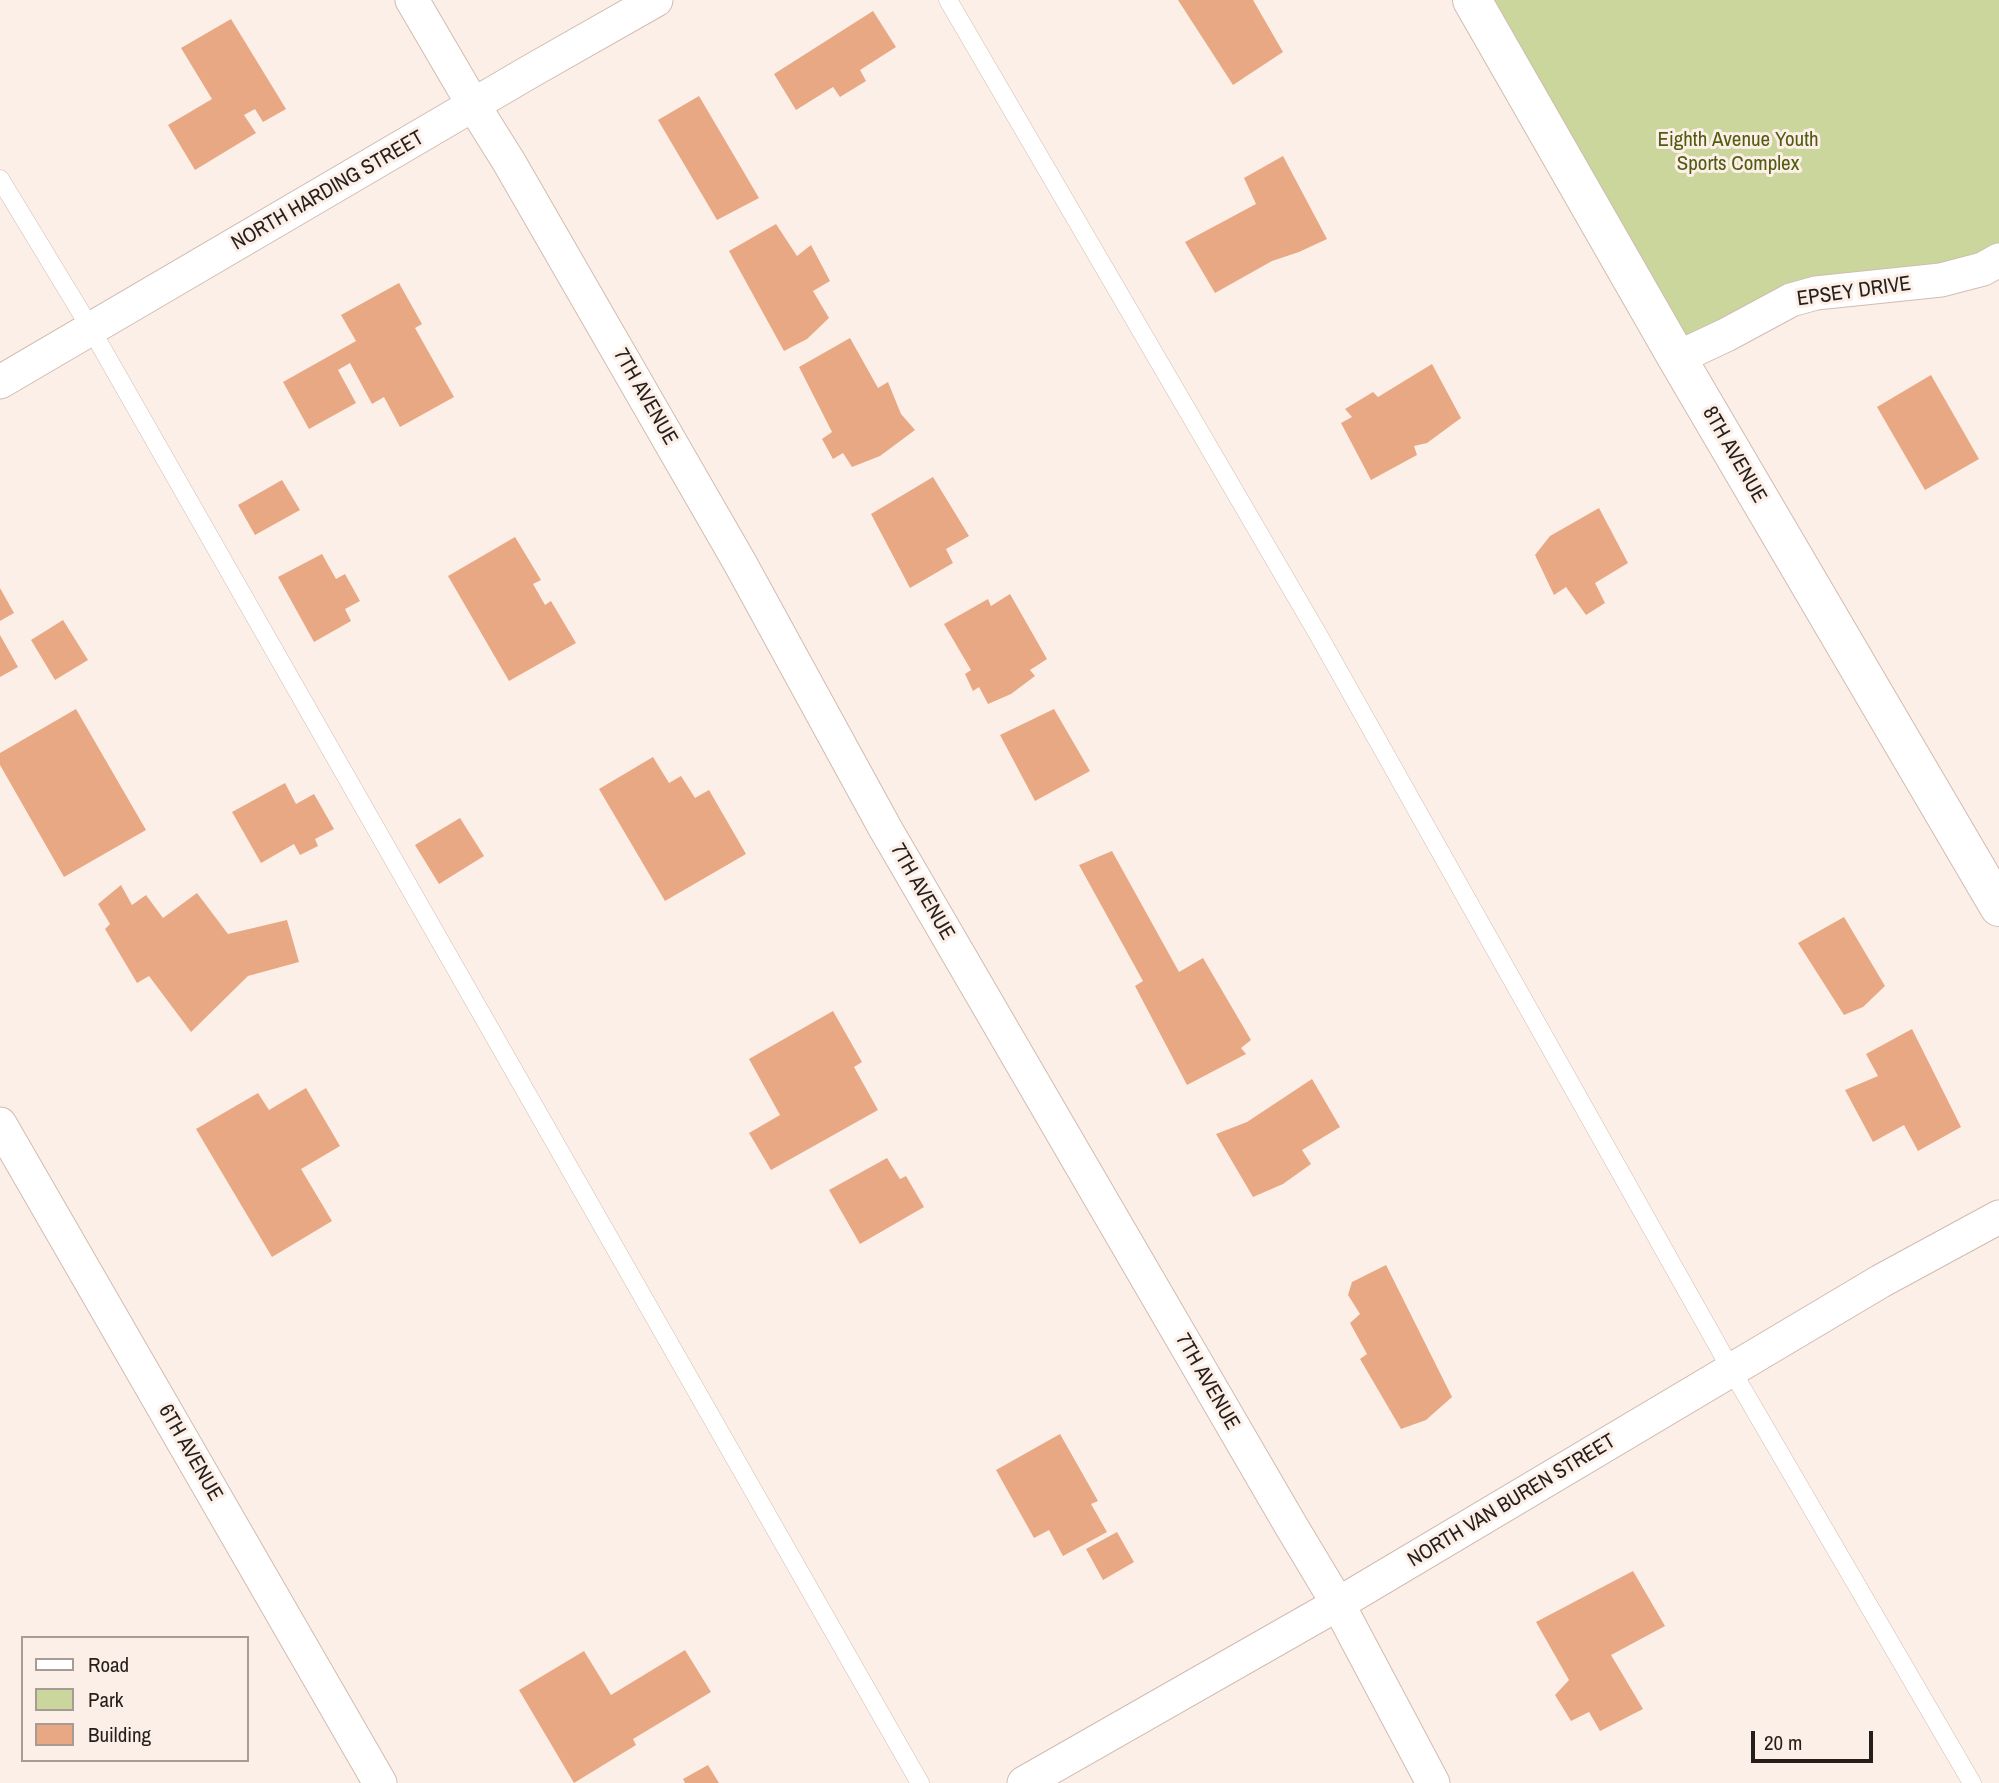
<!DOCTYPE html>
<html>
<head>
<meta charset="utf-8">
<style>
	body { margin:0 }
	#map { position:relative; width:1999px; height:1783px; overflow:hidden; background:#fcefe7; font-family:"Archivo Narrow",sans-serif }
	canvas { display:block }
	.legend { position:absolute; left:21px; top:1636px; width:228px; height:126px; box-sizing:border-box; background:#fcefe7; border:2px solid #a69b95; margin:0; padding:9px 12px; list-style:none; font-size:21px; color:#261e1a }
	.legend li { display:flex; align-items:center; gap:14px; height:35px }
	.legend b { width:35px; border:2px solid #a69b95 }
	.scale { position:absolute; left:1751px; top:1731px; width:122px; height:32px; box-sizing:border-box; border:4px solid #261e1a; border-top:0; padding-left:9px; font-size:21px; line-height:24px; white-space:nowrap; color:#261e1a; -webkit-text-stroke:5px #fcefe7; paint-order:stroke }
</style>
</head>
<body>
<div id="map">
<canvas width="1999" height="1783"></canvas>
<ul class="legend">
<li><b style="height:9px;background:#fff"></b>Road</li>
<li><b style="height:19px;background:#cad69c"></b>Park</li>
<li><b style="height:19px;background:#e8a884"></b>Building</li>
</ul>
<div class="scale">20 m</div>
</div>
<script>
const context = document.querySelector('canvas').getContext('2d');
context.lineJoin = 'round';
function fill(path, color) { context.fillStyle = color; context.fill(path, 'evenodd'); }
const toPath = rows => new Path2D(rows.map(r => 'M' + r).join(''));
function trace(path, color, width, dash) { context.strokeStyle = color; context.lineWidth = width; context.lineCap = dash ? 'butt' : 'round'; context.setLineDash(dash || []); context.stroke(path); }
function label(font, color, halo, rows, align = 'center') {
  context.font = font + ' "Archivo Narrow",sans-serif'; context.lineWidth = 6; context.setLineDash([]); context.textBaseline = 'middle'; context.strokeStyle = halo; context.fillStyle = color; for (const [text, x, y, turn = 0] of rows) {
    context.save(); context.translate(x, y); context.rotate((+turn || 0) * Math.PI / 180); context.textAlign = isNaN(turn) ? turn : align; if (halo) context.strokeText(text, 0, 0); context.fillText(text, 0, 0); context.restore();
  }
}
fill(toPath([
	[1476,0,1999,0,1999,254,1807,291,1678,352]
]), '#cad69c');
fill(toPath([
	[1178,0,1253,0,1283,52,1233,85],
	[873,11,896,47,860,70,866,81,840,97,833,87,796,110,774,74],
	[231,19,286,109,263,122,255,109,244,115,256,133,195,170,168,125,212,99,181,48],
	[699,96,759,198,717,220,658,120],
	[1283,156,1327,239,1299,252,1272,261,1215,293,1185,242,1256,204,1244,178],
	[776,224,797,256,811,245,830,281,813,291,829,318,807,339,784,351,729,251],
	[399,283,422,324,415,328,454,397,400,427,384,397,372,404,350,363,338,370,356,403,309,429,283,382,356,341,341,315],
	[850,338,878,388,888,382,901,414,915,430,880,456,852,467,843,453,833,459,822,439,832,432,799,367],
	[1432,364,1461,418,1427,443,1414,446,1417,455,1371,480,1341,423,1352,417,1345,409,1373,392,1378,397],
	[1931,375,1979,459,1925,490,1877,407],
	[933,477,969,536,946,549,953,563,910,588,871,514],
	[282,480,300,510,255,535,238,505],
	[1599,508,1628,563,1595,583,1605,603,1586,615,1566,587,1554,595,1535,555,1550,536],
	[515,537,541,580,533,584,545,605,551,601,576,643,509,681,448,576],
	[322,554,336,579,345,574,360,601,345,609,351,621,314,642,278,577],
	[0,588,14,613,0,621],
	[1010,594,1047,659,1030,670,1035,676,1011,694,988,704,979,687,973,691,965,674,971,670,944,624,988,599,991,606],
	[63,620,88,660,55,680,31,640],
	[0,635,18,667,0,677],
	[76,709,146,830,64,877,0,765,0,753],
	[1054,709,1090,771,1035,801,1000,735],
	[653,757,669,783,681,776,695,798,709,790,746,854,665,901,599,789],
	[285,783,296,804,314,794,334,829,315,839,318,846,300,855,294,844,261,863,232,812],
	[460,818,484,856,439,884,415,845],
	[1112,851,1179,972,1203,958,1251,1040,1241,1048,1246,1054,1187,1085,1135,986,1143,981,1079,865],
	[121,885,132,905,146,895,163,918,197,893,228,934,287,920,299,962,248,976,191,1032,149,976,137,983,105,929,110,924,98,904],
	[1844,917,1885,986,1863,1007,1844,1015,1798,943],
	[833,1011,862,1062,854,1067,878,1110,771,1170,749,1133,780,1115,749,1059],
	[1912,1029,1961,1127,1918,1151,1904,1125,1873,1142,1845,1090,1878,1076,1866,1054],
	[1312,1079,1340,1127,1302,1150,1311,1164,1283,1184,1253,1197,1216,1134,1247,1122],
	[306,1088,340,1146,301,1169,332,1221,272,1257,196,1129,258,1093,269,1110],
	[887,1158,900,1179,906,1176,924,1207,860,1244,829,1190],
	[1386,1265,1452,1397,1426,1420,1401,1429,1360,1359,1367,1354,1350,1323,1360,1314,1348,1295,1352,1282],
	[1060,1434,1098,1501,1091,1504,1107,1532,1063,1556,1049,1530,1034,1538,996,1470],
	[1117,1532,1134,1562,1103,1580,1086,1549],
	[1633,1571,1665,1626,1611,1655,1643,1709,1600,1731,1589,1712,1571,1721,1555,1695,1569,1680,1536,1622],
	[685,1650,711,1692,633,1739,636,1745,574,1783,519,1690,584,1651,611,1695],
	[708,1765,719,1783,685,1783,683,1779]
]), '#e8a884');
const service = toPath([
	[948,0,1319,636,1732,1371,1972,1783],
	[0,179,91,329,920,1783]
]);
const minor = toPath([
	[412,0,474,106,509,162,740,563,885,828,1290,1524,1338,1604,1433,1783],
	[1677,358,1726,335,1791,300,1816,293,1941,280,1983,269,1999,260],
	[0,382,531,71,656,0],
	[0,1124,380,1783],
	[1024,1783,1338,1604,1881,1281,1999,1217]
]);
const tertiary = toPath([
	[1472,0,1677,358,1999,907]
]);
trace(service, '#d1bcb1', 19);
trace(minor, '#d1bcb1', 35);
trace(tertiary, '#d1bcb1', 40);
trace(service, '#fff', 18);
trace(minor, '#fff', 33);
trace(tertiary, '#fff', 38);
label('21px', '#515c11', '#fcefe7', [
	["Eighth Avenue Youth",1738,140],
	["Sports Complex",1738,164]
]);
label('21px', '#261e1a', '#fcefe7', [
	["NORTH HARDING STREET",328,191,-30],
	["EPSEY DRIVE",1854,292,-8],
	["7TH AVENUE",645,397,60],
	["8TH AVENUE",1734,455,60],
	["7TH AVENUE",922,892,60],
	["7TH AVENUE",1207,1382,60],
	["6TH AVENUE",190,1453,60],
	["NORTH VAN BUREN STREET",1512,1501,-31]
]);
</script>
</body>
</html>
